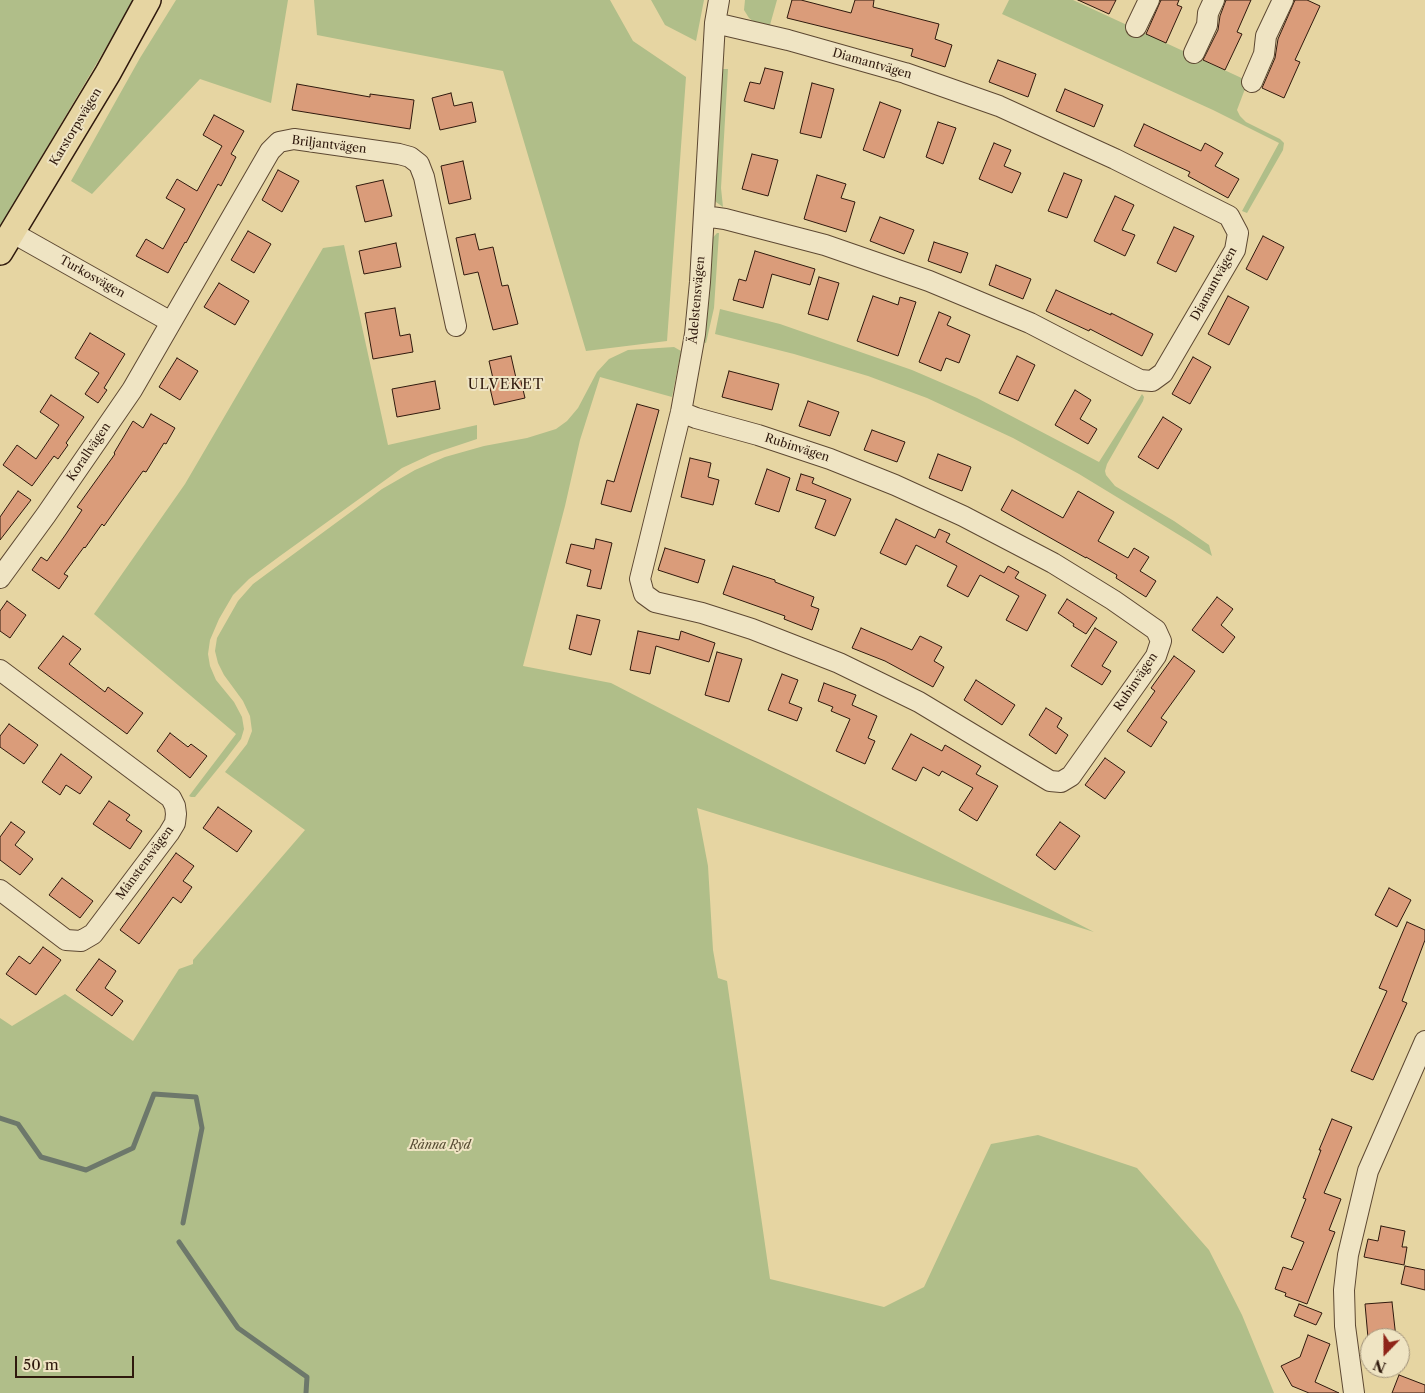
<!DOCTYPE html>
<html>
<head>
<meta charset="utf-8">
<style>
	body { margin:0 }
	#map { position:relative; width:1425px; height:1393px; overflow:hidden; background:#e6d5a2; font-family:"Libre Caslon Text",serif }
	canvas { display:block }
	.north { position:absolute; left:1360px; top:1328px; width:50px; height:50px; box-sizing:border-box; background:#efe4c3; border:1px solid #a2937a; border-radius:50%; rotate:202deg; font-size:14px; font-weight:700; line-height:20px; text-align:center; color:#2f190d }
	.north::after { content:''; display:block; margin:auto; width:18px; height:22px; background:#8f2418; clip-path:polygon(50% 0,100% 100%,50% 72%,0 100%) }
	.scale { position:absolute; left:15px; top:1356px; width:119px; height:22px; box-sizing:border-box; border:2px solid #2f190d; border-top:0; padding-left:6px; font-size:15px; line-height:18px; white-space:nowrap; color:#2f190d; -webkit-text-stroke:4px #efe4c3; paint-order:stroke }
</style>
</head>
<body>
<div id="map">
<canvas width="1425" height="1393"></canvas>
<div class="north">N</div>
<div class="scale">50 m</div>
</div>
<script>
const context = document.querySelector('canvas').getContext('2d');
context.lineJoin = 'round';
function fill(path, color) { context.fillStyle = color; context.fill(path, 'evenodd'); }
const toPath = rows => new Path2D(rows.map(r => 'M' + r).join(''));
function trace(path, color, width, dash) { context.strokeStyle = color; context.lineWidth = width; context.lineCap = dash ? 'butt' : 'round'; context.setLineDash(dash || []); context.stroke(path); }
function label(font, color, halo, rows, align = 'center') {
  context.font = font + ' "Libre Caslon Text",serif'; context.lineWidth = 4; context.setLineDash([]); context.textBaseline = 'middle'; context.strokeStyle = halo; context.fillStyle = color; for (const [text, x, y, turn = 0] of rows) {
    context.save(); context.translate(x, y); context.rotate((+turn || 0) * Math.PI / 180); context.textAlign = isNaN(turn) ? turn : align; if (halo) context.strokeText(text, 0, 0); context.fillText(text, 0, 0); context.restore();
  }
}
fill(toPath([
	[0,0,134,0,0,227],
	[176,0,288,0,271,103,200,79,92,194,71,181,140,58],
	[314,0,610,0,633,41,686,77,667,341,586,351,503,71,317,35],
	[651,0,704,0,696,41,665,25],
	[745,0,777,0,770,25,754,22,749,18,744,10],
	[1009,0,1073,0,1248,81,1237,110,1240,116,1246,122,1280,139,1284,143,1283,150,1247,213,1242,211,1279,143,1213,110,1002,14],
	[721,69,728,69,721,188,723,207,716,202,713,194],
	[717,233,719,233,714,308,706,343,702,342,710,241],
	[344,245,388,445,477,425,477,439,432,454,402,468,280,556,249,579,233,595,219,619,210,640,208,654,210,666,216,680,234,702,242,717,244,729,241,739,225,760,195,797,191,797,189,796,236,734,94,614,185,484,323,248],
	[720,309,780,324,912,370,977,398,1099,462,1142,394,1144,397,1143,401,1107,464,1105,471,1106,475,1115,486,1174,521,1209,545,1212,556,1189,541,1079,474,1013,438,927,398,868,376,794,354,715,334],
	[674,347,681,351,672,397,600,377,580,440,565,506,523,666,611,683,1094,932,697,808,708,866,713,950,718,978,727,981,770,1279,884,1307,924,1287,991,1144,1038,1135,1137,1168,1209,1250,1242,1315,1274,1393,0,1393,0,1018,12,1026,65,994,133,1041,179,969,193,964,193,960,305,830,225,772,247,744,252,731,250,716,243,701,224,675,218,663,215,651,217,638,238,601,253,584,276,567,382,489,415,470,445,457,484,446,527,438,556,429,567,421,578,408,597,372,609,359,628,350]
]), '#b0be89');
trace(toPath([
	[0,1118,18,1124,41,1157,86,1170,133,1148,154,1094,196,1097,202,1128,183,1223],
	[179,1242,238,1328,307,1377,306,1393]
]), '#6d786b', 5);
const building = toPath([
	[792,0,801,0,851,13,855,0,874,0,873,7,939,24,935,39,952,45,945,67,911,56,913,49,787,18,792,0],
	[1078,0,1116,0,1109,14,1078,0],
	[1161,0,1179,0,1177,5,1182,7,1166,43,1146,34,1161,0],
	[1226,0,1251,0,1237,32,1242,34,1225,70,1203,60,1218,30,1220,16,1226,0],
	[1295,0,1307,0,1320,6,1295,60,1300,62,1284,98,1262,88,1275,58,1278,39,1295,0],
	[998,60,1036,74,1028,97,989,82,998,60],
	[765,68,783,72,774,109,744,101,750,82,760,84,765,68],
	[812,83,834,89,821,138,800,133,812,83],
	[297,84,370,97,370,94,414,100,410,129,292,110,297,84],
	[1065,89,1103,105,1094,127,1056,111,1065,89],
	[451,93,454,106,472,102,476,122,440,130,432,98,451,93],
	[880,102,901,110,884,158,863,150,880,102],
	[214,115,244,131,231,154,236,157,221,186,218,184,186,243,185,242,168,273,136,256,146,239,163,249,185,209,166,198,177,179,197,191,222,146,203,135,214,115],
	[938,122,956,128,943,164,926,157,938,122],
	[1144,124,1201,151,1205,143,1223,153,1215,166,1239,179,1228,198,1188,176,1190,172,1134,146,1144,124],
	[994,143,1011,150,1004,166,1021,173,1012,193,979,179,994,143],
	[752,154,778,160,768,196,742,189,752,154],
	[463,161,471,199,449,204,441,166,463,161],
	[278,170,299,181,282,212,262,200,278,170],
	[1064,173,1082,180,1067,218,1048,211,1064,173],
	[817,175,846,184,841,198,855,202,846,232,804,219,817,175],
	[383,180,392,216,365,222,356,186,383,180],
	[1115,196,1134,205,1122,230,1135,235,1125,256,1094,241,1115,196],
	[880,217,914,230,904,254,870,241,880,217],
	[1174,227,1194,236,1176,272,1157,263,1174,227],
	[248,231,271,244,254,273,231,260,248,231],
	[475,234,479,250,493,247,502,286,508,285,518,324,493,330,478,272,464,275,456,238,475,234],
	[1263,236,1284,247,1267,280,1246,269,1263,236],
	[934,242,968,253,961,273,928,261,934,242],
	[396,243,401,267,364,274,359,251,396,243],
	[755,251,815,269,810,285,772,274,763,308,733,300,739,279,746,281,755,251],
	[996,265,1031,279,1023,299,989,285,996,265],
	[819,277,839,283,828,320,808,314,819,277],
	[219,283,249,301,235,325,204,307,219,283],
	[1056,290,1111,315,1111,313,1153,334,1142,356,1090,329,1089,331,1046,311,1056,290],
	[873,296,898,305,900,297,916,302,898,356,857,341,873,296],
	[1228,296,1249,307,1229,345,1208,334,1228,296],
	[395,308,400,336,410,334,413,352,373,359,365,313,395,308],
	[939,312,951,317,947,325,970,335,959,363,946,358,941,371,919,362,939,312],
	[90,333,125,354,104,388,107,390,98,403,85,394,99,373,75,358,90,333],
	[511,356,516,378,520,377,525,398,494,405,489,384,494,383,489,361,511,356],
	[1017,356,1035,365,1018,401,999,393,1017,356],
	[1193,357,1211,367,1190,404,1172,394,1193,357],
	[177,358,198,371,180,400,159,387,177,358],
	[729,371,779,384,772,410,722,397,729,371],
	[435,381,440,409,397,417,392,389,435,381],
	[1075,390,1091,400,1080,419,1097,429,1088,444,1055,425,1075,390],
	[51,395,84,417,66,443,68,445,58,459,54,456,32,486,3,465,17,445,36,459,59,425,40,412,51,395],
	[808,401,839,412,830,436,799,426,808,401],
	[637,404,659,410,631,512,601,504,607,480,614,482,637,404],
	[151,414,175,428,166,444,164,443,146,472,143,471,104,526,102,524,85,548,84,547,64,574,68,576,59,589,32,570,41,557,47,561,66,534,82,510,77,507,115,454,114,453,133,421,143,428,151,414],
	[1163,417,1182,429,1158,469,1138,457,1163,417],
	[872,430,905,442,897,462,864,450,872,430],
	[938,454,971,467,962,491,929,478,938,454],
	[690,458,711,463,708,477,719,480,713,505,681,497,690,458],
	[767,469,790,478,779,512,755,504,767,469],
	[801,474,814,478,812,483,851,499,835,536,815,528,826,500,796,490,801,474],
	[1012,490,1063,518,1078,491,1114,512,1098,541,1128,558,1134,548,1149,557,1140,571,1156,581,1146,597,1116,578,1117,575,1086,557,1086,558,1001,510,1012,490],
	[18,491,31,500,0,540,0,517,18,491],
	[896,519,935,538,939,529,950,534,946,542,1004,573,1008,566,1019,572,1015,578,1046,595,1027,631,1006,620,1019,596,980,575,968,597,947,586,957,566,916,545,906,565,880,553,896,519],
	[596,539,612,543,601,589,587,586,591,570,566,563,571,544,594,549,596,539],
	[665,548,705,560,698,583,658,570,665,548],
	[733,566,775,580,775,582,814,597,811,606,819,609,812,630,784,619,785,616,723,594,733,566],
	[1217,597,1233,609,1221,625,1235,637,1223,653,1192,630,1217,597],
	[1067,599,1097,618,1086,634,1073,626,1074,624,1058,613,1067,599],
	[7,601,26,615,10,638,0,631,0,611,7,601],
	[577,615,600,620,591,655,569,649,577,615],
	[861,628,912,650,920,636,942,647,934,661,944,667,933,687,885,661,852,648,861,628],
	[1095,628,1117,642,1102,666,1111,671,1102,685,1071,666,1095,628],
	[638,631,679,640,681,631,715,643,709,662,656,646,650,674,630,670,638,631],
	[63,636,81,649,69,664,105,692,108,687,143,713,127,734,38,668,63,636],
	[717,652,742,659,729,702,705,695,717,652],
	[1174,656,1195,671,1161,718,1167,722,1151,747,1127,731,1155,691,1151,688,1174,656],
	[782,674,798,680,789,703,802,708,797,721,768,710,782,674],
	[976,680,1015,705,1002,725,964,700,976,680],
	[824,683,856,695,852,705,877,716,868,738,875,741,865,764,836,751,850,719,831,711,833,707,818,701,824,683],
	[1046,708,1062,718,1057,727,1068,735,1056,754,1029,735,1046,708],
	[9,724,38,745,24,764,0,747,0,736,9,724],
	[170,733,188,747,191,744,207,756,190,778,157,751,170,733],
	[911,734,942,751,945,745,981,766,976,774,998,786,977,821,959,810,973,788,942,771,939,776,923,767,916,781,892,769,911,734],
	[61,754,92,777,80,794,66,785,60,795,42,782,61,754],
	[1105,758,1125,772,1105,799,1085,785,1105,758],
	[109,801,130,815,126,820,142,831,130,849,93,824,109,801],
	[218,807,252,831,237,852,203,828,218,807],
	[11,822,25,832,15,845,33,859,20,875,0,860,0,837,11,822],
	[1060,822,1080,836,1055,870,1036,855,1060,822],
	[176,853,194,866,183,881,192,887,181,903,173,897,139,944,120,930,176,853],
	[62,878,93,901,80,918,49,895,62,878],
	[1389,888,1411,900,1397,927,1375,915,1389,888],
	[1407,922,1425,930,1425,940,1402,1001,1407,1003,1373,1080,1351,1071,1387,991,1379,988,1407,922],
	[43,947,61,960,36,995,6,974,19,956,30,964,43,947],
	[99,959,116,971,105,988,123,1001,112,1016,76,990,99,959],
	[1332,1119,1352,1127,1324,1193,1341,1199,1329,1230,1335,1232,1307,1304,1285,1296,1286,1293,1275,1289,1283,1267,1292,1270,1304,1242,1291,1237,1306,1199,1303,1198,1321,1150,1319,1150,1332,1119],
	[1381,1226,1405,1231,1402,1247,1407,1247,1404,1265,1364,1257,1368,1239,1378,1241,1381,1226],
	[1405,1266,1425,1270,1425,1290,1401,1284,1405,1266],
	[1392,1302,1396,1338,1368,1338,1365,1304,1392,1302],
	[1299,1304,1322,1313,1316,1325,1294,1316,1299,1304],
	[1308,1335,1330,1344,1315,1382,1339,1393,1309,1393,1292,1386,1281,1366,1300,1357,1308,1335],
	[1399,1375,1425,1385,1425,1393,1392,1393,1399,1375]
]);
fill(building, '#da9c7a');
trace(building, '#2f190d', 1);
const minor = toPath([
	[1136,27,1149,0],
	[1194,53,1207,25,1208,13,1214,0],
	[1252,82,1264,54,1266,36,1283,0],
	[704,216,725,219,825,245,929,281,1030,323,1140,380,1152,381,1163,373,1235,250,1238,233,1229,216,1115,159,999,106,905,73,788,40,715,23],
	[13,233,171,322],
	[681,412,696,418,758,435,830,459,895,485,963,516,1053,563,1113,600,1156,630,1161,641,1156,656,1071,776,1061,782,1050,781,919,702,839,663,752,629,702,613,655,602,644,594,640,579,681,412,695,334,700,282,715,23,719,0],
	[0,578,46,515,132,390,270,151,279,142,294,139,399,154,410,157,419,164,424,177,456,326],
	[0,670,171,798,175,806,176,814,175,823,169,833,93,934,81,941,66,940,0,890],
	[1354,1393,1345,1326,1344,1290,1348,1255,1368,1171,1425,1041]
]);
const major = toPath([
	[0,252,108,73,148,0]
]);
trace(minor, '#5d4832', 22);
trace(major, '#2f190d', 28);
trace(minor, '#efe4c3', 20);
trace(major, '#e6d5a2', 25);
label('12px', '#2f190d', '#efe4c3', [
	["Diamantvägen",872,64,16],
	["Karstorpsvägen",76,127,-59],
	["Briljantvägen",329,145,7],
	["Turkosvägen",92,277,29],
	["Diamantvägen",1214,284,-61],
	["Ädelstensvägen",697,300,-85],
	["Rubinvägen",797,448,18],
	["Korallvägen",89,452,-56],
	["Rubinvägen",1136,682,-56],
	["Månstensvägen",145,863,-54]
]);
label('italic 12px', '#564b32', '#efe4c3', [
	["Rånna Ryd",440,1146]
]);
context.letterSpacing = '1px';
label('14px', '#2f190d', '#efe4c3', [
	["ULVEKET",506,385]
]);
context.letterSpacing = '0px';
</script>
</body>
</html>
